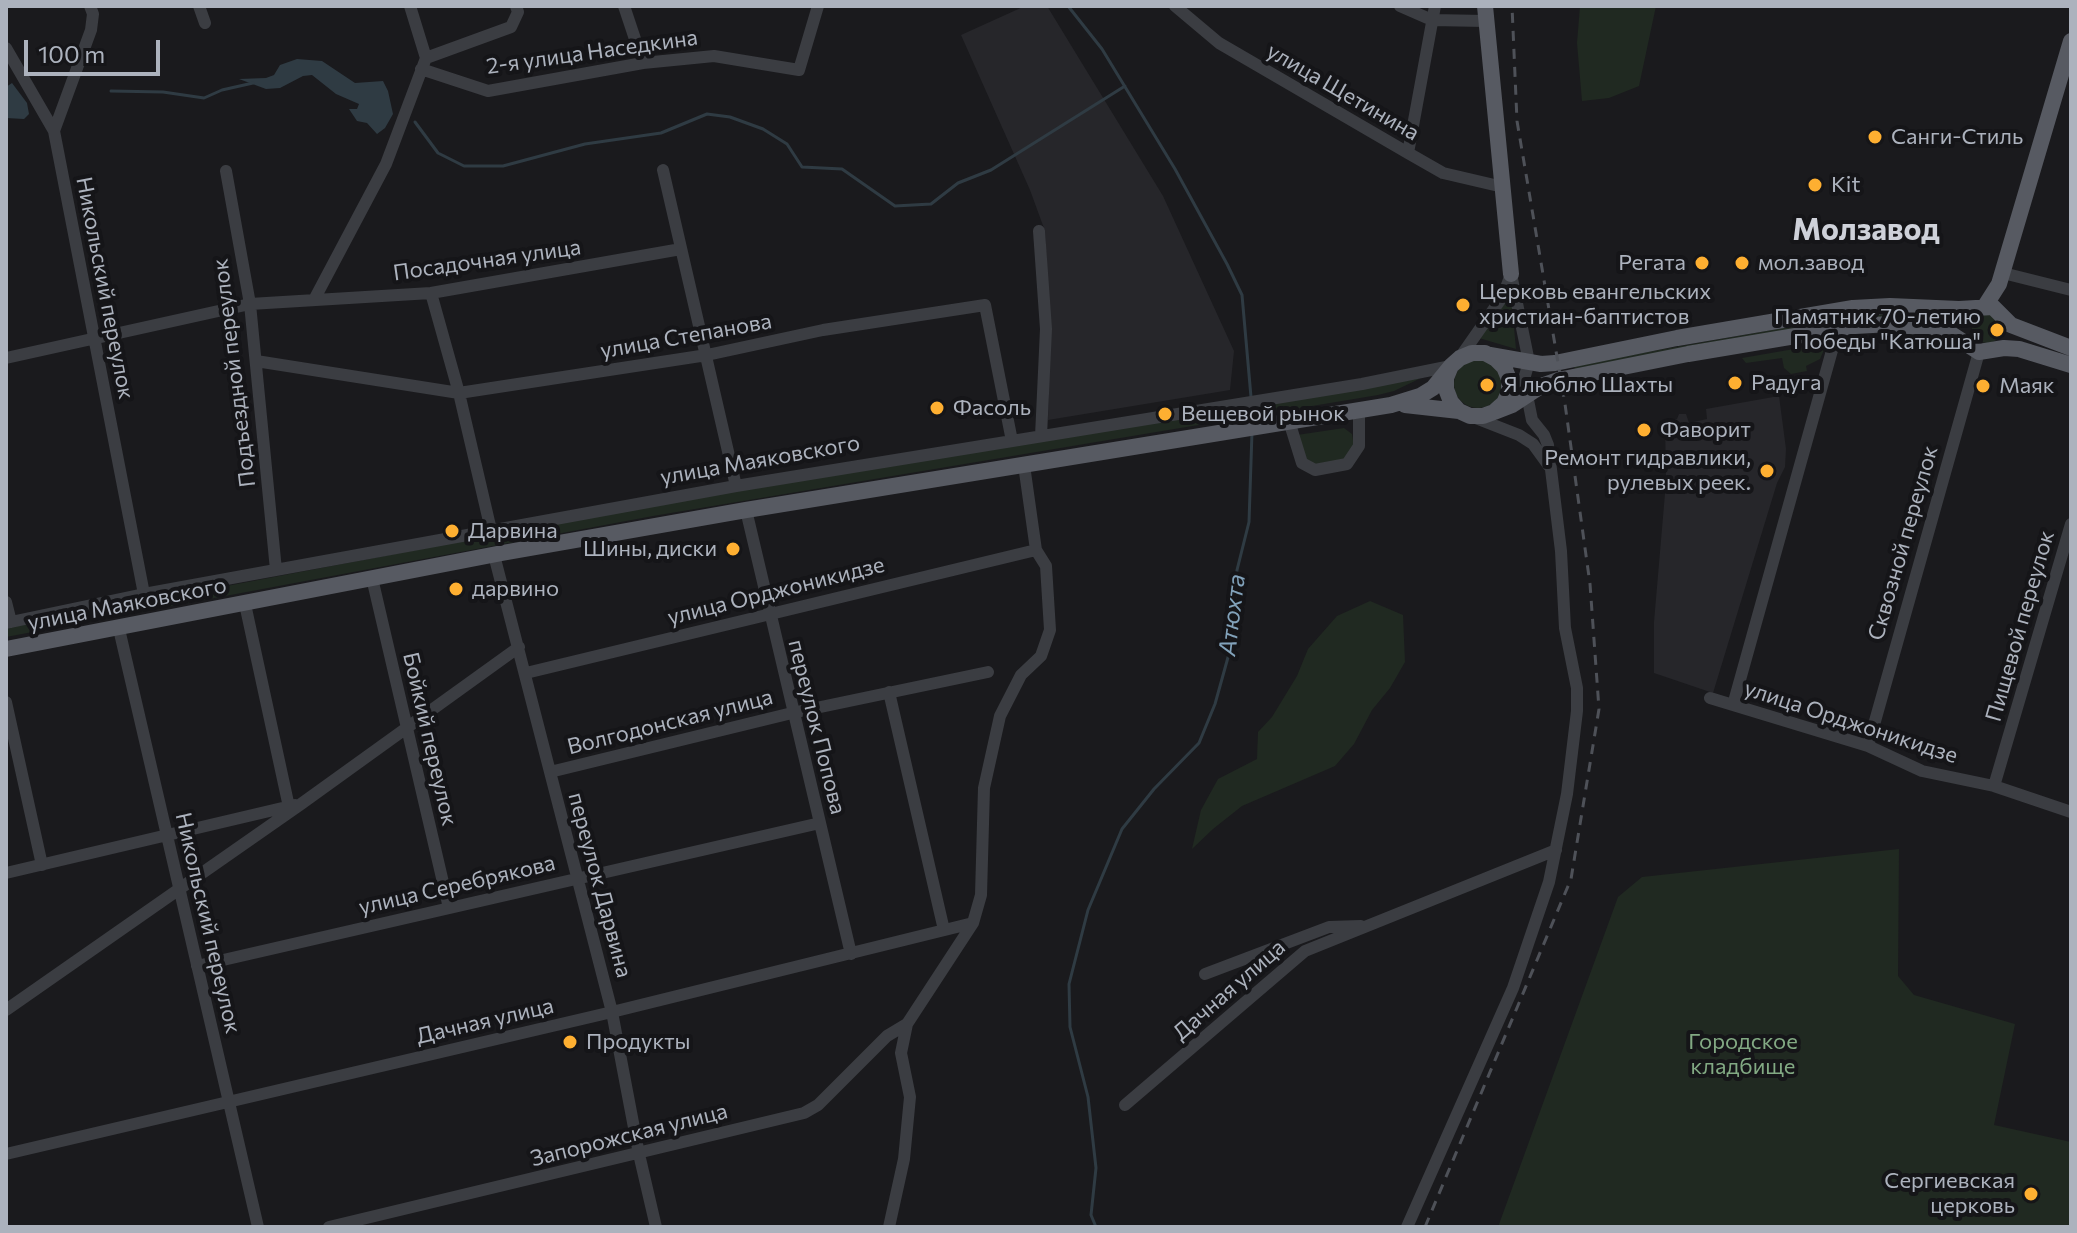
<!DOCTYPE html>
<html>
<head>
<meta charset="utf-8">
<style>
	body { margin:0 }
	#map { position:relative; width:2077px; height:1233px; overflow:hidden; background:#1a1a1d; font-family:Commissioner,sans-serif }
	canvas { display:block }
	.frame { position:absolute; inset:0; border:8px solid #acb2bd; pointer-events:none }
	.scale { position:absolute; left:24px; top:40px; width:136px; height:36px; box-sizing:border-box; border:4px solid #acb2bd; border-top:0; padding-left:10px; font-size:24px; line-height:28px; white-space:nowrap; color:#acb2bd; -webkit-text-stroke:6px #151518; paint-order:stroke }
</style>
</head>
<body>
<div id="map">
<canvas width="2077" height="1233"></canvas>
<div class="frame"></div>
<div class="scale">100 m</div>
</div>
<script>
const context = document.querySelector('canvas').getContext('2d');
context.lineJoin = 'round';
function fill(path, color) { context.fillStyle = color; context.fill(path, 'evenodd'); }
const toPath = rows => new Path2D(rows.map(r => 'M' + r).join(''));
function trace(path, color, width, dash) { context.strokeStyle = color; context.lineWidth = width; context.lineCap = dash ? 'butt' : 'round'; context.setLineDash(dash || []); context.stroke(path); }
function label(font, color, halo, rows, align = 'center') {
  context.font = font + ' Commissioner,sans-serif'; context.lineWidth = 8; context.setLineDash([]); context.textBaseline = 'middle'; context.strokeStyle = halo; context.fillStyle = color; for (const [text, x, y, turn = 0] of rows) {
    context.save(); context.translate(x, y); context.rotate((+turn || 0) * Math.PI / 180); context.textAlign = isNaN(turn) ? turn : align; if (halo) context.strokeText(text, 0, 0); context.fillText(text, 0, 0); context.restore();
  }
}
fill(toPath([
	[1025,6,1047,6,1163,196,1234,351,1230,390,1048,420,1050,330,1045,231,1030,190,961,35],
	[1779,396,1786,449,1785,467,1777,483,1713,693,1654,673,1654,622,1666,482,1665,419,1677,419,1679,414,1686,414,1689,423,1707,419,1706,409]
]), '#26262a');
fill(toPath([
	[1580,6,1656,6,1639,86,1609,98,1582,101,1577,43],
	[1511,295,1516,349,1479,338],
	[1896,311,1939,317,1937,324,1918,320,1575,371,1574,365,1851,316],
	'1972 328a15 15 0 1 1 30 0a15 15 0 1 1-30 0Z',
	[1823,344,1824,350,1820,359,1806,366,1807,371,1791,374,1784,368,1782,358,1746,363,1742,358],
	'1454 384a24 24 0 1 1 48 0a24 24 0 1 1-48 0Z',
	[1421,378,1394,391,1378,395,653,516,6,637,6,628,652,505],
	[1344,428,1352,434,1354,447,1344,461,1318,465,1304,461,1297,435],
	[1370,601,1403,615,1405,662,1390,688,1372,710,1354,744,1335,766,1242,806,1213,829,1192,849,1201,810,1218,779,1257,759,1258,732,1272,717,1297,676,1308,649,1337,616],
	[1899,849,1898,976,1914,995,2015,1024,1994,1125,2071,1142,2071,1227,1498,1227,1618,897,1642,877]
]), '#202921');
fill(toPath([
	[297,59,322,61,355,83,383,81,388,91,393,114,385,128,377,134,367,123,357,121,349,109,357,109,359,104,336,94,312,75,303,76,280,88,266,89,239,79,266,78,274,75,280,65],
	[12,83,27,103,29,114,24,119,6,118,6,87]
]), '#2f3b43');
trace(toPath([
	[1068,6,1102,49,1175,169,1227,264,1242,295,1251,397],
	[111,91,163,92,204,98,222,90,253,83],
	[415,122,438,153,464,166,503,166,585,144,661,133,707,114,730,117,763,129,787,144,802,167,842,169,895,206,931,204,958,183,991,170,1125,86],
	[1251,404,1252,421],
	[1096,1227,1091,1215,1096,1168,1088,1097,1070,1027,1069,984,1088,910,1122,829,1154,789,1199,743,1215,704,1232,643,1237,570,1249,522,1252,432]
]), '#2f3b43', 3);
trace(toPath([
	[199,6,205,23],
	[624,6,643,63],
	[1175,6,1219,43,1408,153,1443,173,1503,187],
	[1400,6,1432,20,1485,21],
	[6,48,54,131,144,594],
	[426,58,511,27,518,12,516,6],
	[421,69,488,91,643,63,714,56,799,70,818,6],
	[54,131,91,30,93,14,90,6],
	[1408,153,1435,6],
	[663,170,736,486],
	[226,171,250,304,276,570],
	[1039,231,1046,329,1041,436],
	[2003,273,2071,290],
	[431,293,459,393,491,530],
	[315,298,386,164,426,58,410,6],
	[1461,356,1503,296,1511,274],
	[6,358,250,304,431,293,681,249],
	[256,361,459,393,707,355,823,330,985,305,1012,441],
	[1505,402,1524,379,1529,362,1511,274],
	[1473,417,1519,435,1533,444,1549,466],
	[1289,421,1302,463,1315,470,1347,464,1359,446,1359,410],
	[746,510,851,954],
	[494,555,612,1012,639,1154,656,1227],
	[372,578,449,908],
	[6,602,11,622],
	[245,604,289,807],
	[6,623,144,594,736,486,1362,384,1451,366],
	[119,629,258,1227],
	[526,673,1036,550],
	[889,692,944,930],
	[1710,698,1868,746,1922,771,1994,786,2071,812],
	[6,702,42,865],
	[1733,705,1838,329],
	[1868,746,1979,352],
	[550,772,792,713,988,672],
	[1994,786,2071,524],
	[6,873,295,805],
	[197,966,820,823],
	[1205,974,1329,927,1361,926],
	[6,1010,301,804,519,647],
	[1125,1105,1305,951,1556,850],
	[6,1154,612,1012,973,923],
	[329,1227,804,1113,818,1105,887,1036,907,1024],
	[889,1227,904,1159,910,1097,901,1053,907,1024,973,923,981,895,984,788,1000,716,1021,675,1041,656,1050,630,1046,566,1036,550,1024,465],
	[1407,1227,1513,988,1549,882,1567,794,1577,711,1577,688,1565,628,1561,551,1548,445,1544,435,1532,420,1527,395]
]), '#3b3d42', 12);
trace(toPath([
	[1485,6,1511,274],
	[1985,306,1999,284,2071,41],
	[1490,355,1541,364,1555,363,1677,338,1853,308,1890,306,1959,309,1993,307,2011,325,2071,348],
	[1405,405,1459,411],
	[1494,412,1504,403,1509,392,1509,379,1504,367,1496,359,1485,353,1472,353,1460,358,1451,366,1446,378,1446,389,1451,402,1459,411,1470,416,1483,416,1494,412,1512,405,1541,386,1558,380,1688,354,1855,326,1890,324,1935,329,1948,332,1979,352,2004,348,2019,349,2071,365],
	[6,649,502,553,746,510,1391,405,1420,396,1433,388,1451,366]
]), '#575a62', 16);
trace(toPath([
	[1425,1227,1571,879,1599,709,1590,584,1565,404,1517,121,1512,6]
]), '#4e5158', 3, [10, 8]);
for (const [x, y, r, color] of [
	[1875,137,8,"#feaf31"],
	[1815,185,8,"#feaf31"],
	[1702,263,8,"#feaf31"],
	[1742,263,8,"#feaf31"],
	[1463,305,8,"#feaf31"],
	[1997,330,8,"#feaf31"],
	[1735,383,8,"#feaf31"],
	[1487,385,8,"#feaf31"],
	[1983,386,8,"#feaf31"],
	[937,408,8,"#feaf31"],
	[1165,414,8,"#feaf31"],
	[1644,430,8,"#feaf31"],
	[1767,471,8,"#feaf31"],
	[452,531,8,"#feaf31"],
	[733,549,8,"#feaf31"],
	[456,589,8,"#feaf31"],
	[570,1042,8,"#feaf31"],
	[2031,1194,8,"#feaf31"]
]) { const dot = new Path2D(); dot.arc(x, y, r, 0, 2 * Math.PI); context.fillStyle = color; context.fill(dot); trace(dot, '#151518', 3); }
label('22px', '#acb2bd', '#151518', [
	["2-я улица Наседкина",592,52,-8],
	["улица Щетинина",1343,92,30],
	["Посадочная улица",487,260,-8],
	["Никольский переулок",105,288,79],
	["улица Степанова",686,336,-10],
	["Подъездной переулок",234,373,-97],
	["улица Маяковского",760,460,-10],
	["Сквозной переулок",1903,543,-74],
	["улица Орджоникидзе",776,591,-14],
	["улица Маяковского",127,604,-11],
	["Пищевой переулок",2020,626,-74],
	["Волгодонская улица",670,722,-14],
	["улица Орджоникидзе",1851,722,18],
	["переулок Попова",817,727,76],
	["Бойкий переулок",430,739,77],
	["улица Серебрякова",457,885,-13],
	["переулок Дарвина",600,885,75],
	["Никольский переулок",208,923,77],
	["Дачная улица",1229,990,-41],
	["Дачная улица",485,1021,-13],
	["Запорожская улица",629,1135,-14]
]);
label('22px', '#acb2bd', '#151518', [
	["Санги-Стиль",1891,137],
	["Kit",1831,185],
	["Регата",1686,263,"right"],
	["мол.завод",1758,263],
	["Церковь евангельских",1479,292],
	["христиан-баптистов",1479,317],
	["Памятник 70-летию",1981,317,"right"],
	["Победы \"Катюша\"",1981,342,"right"],
	["Радуга",1751,383],
	["Я люблю Шахты",1503,385],
	["Маяк",1999,386],
	["Фасоль",953,408],
	["Вещевой рынок",1181,414],
	["Фаворит",1660,430],
	["Ремонт гидравлики,",1751,458,"right"],
	["рулевых реек.",1751,483,"right"],
	["Дарвина",468,531],
	["Шины, диски",717,549,"right"],
	["дарвино",472,589],
	["Продукты",586,1042],
	["Сергиевская",2015,1181,"right"],
	["церковь",2015,1206,"right"]
], 'left');
label('22px', '#82a983', '#151518', [
	["Городское",1743,1042],
	["кладбище",1743,1067]
]);
label('italic 24px', '#82a2ba', '#151518', [
	["Атюхта",1232,615,-83]
]);
label('bold 30px', '#ced1d9', '#151518', [
	["Молзавод",1866,230]
]);
</script>
</body>
</html>
